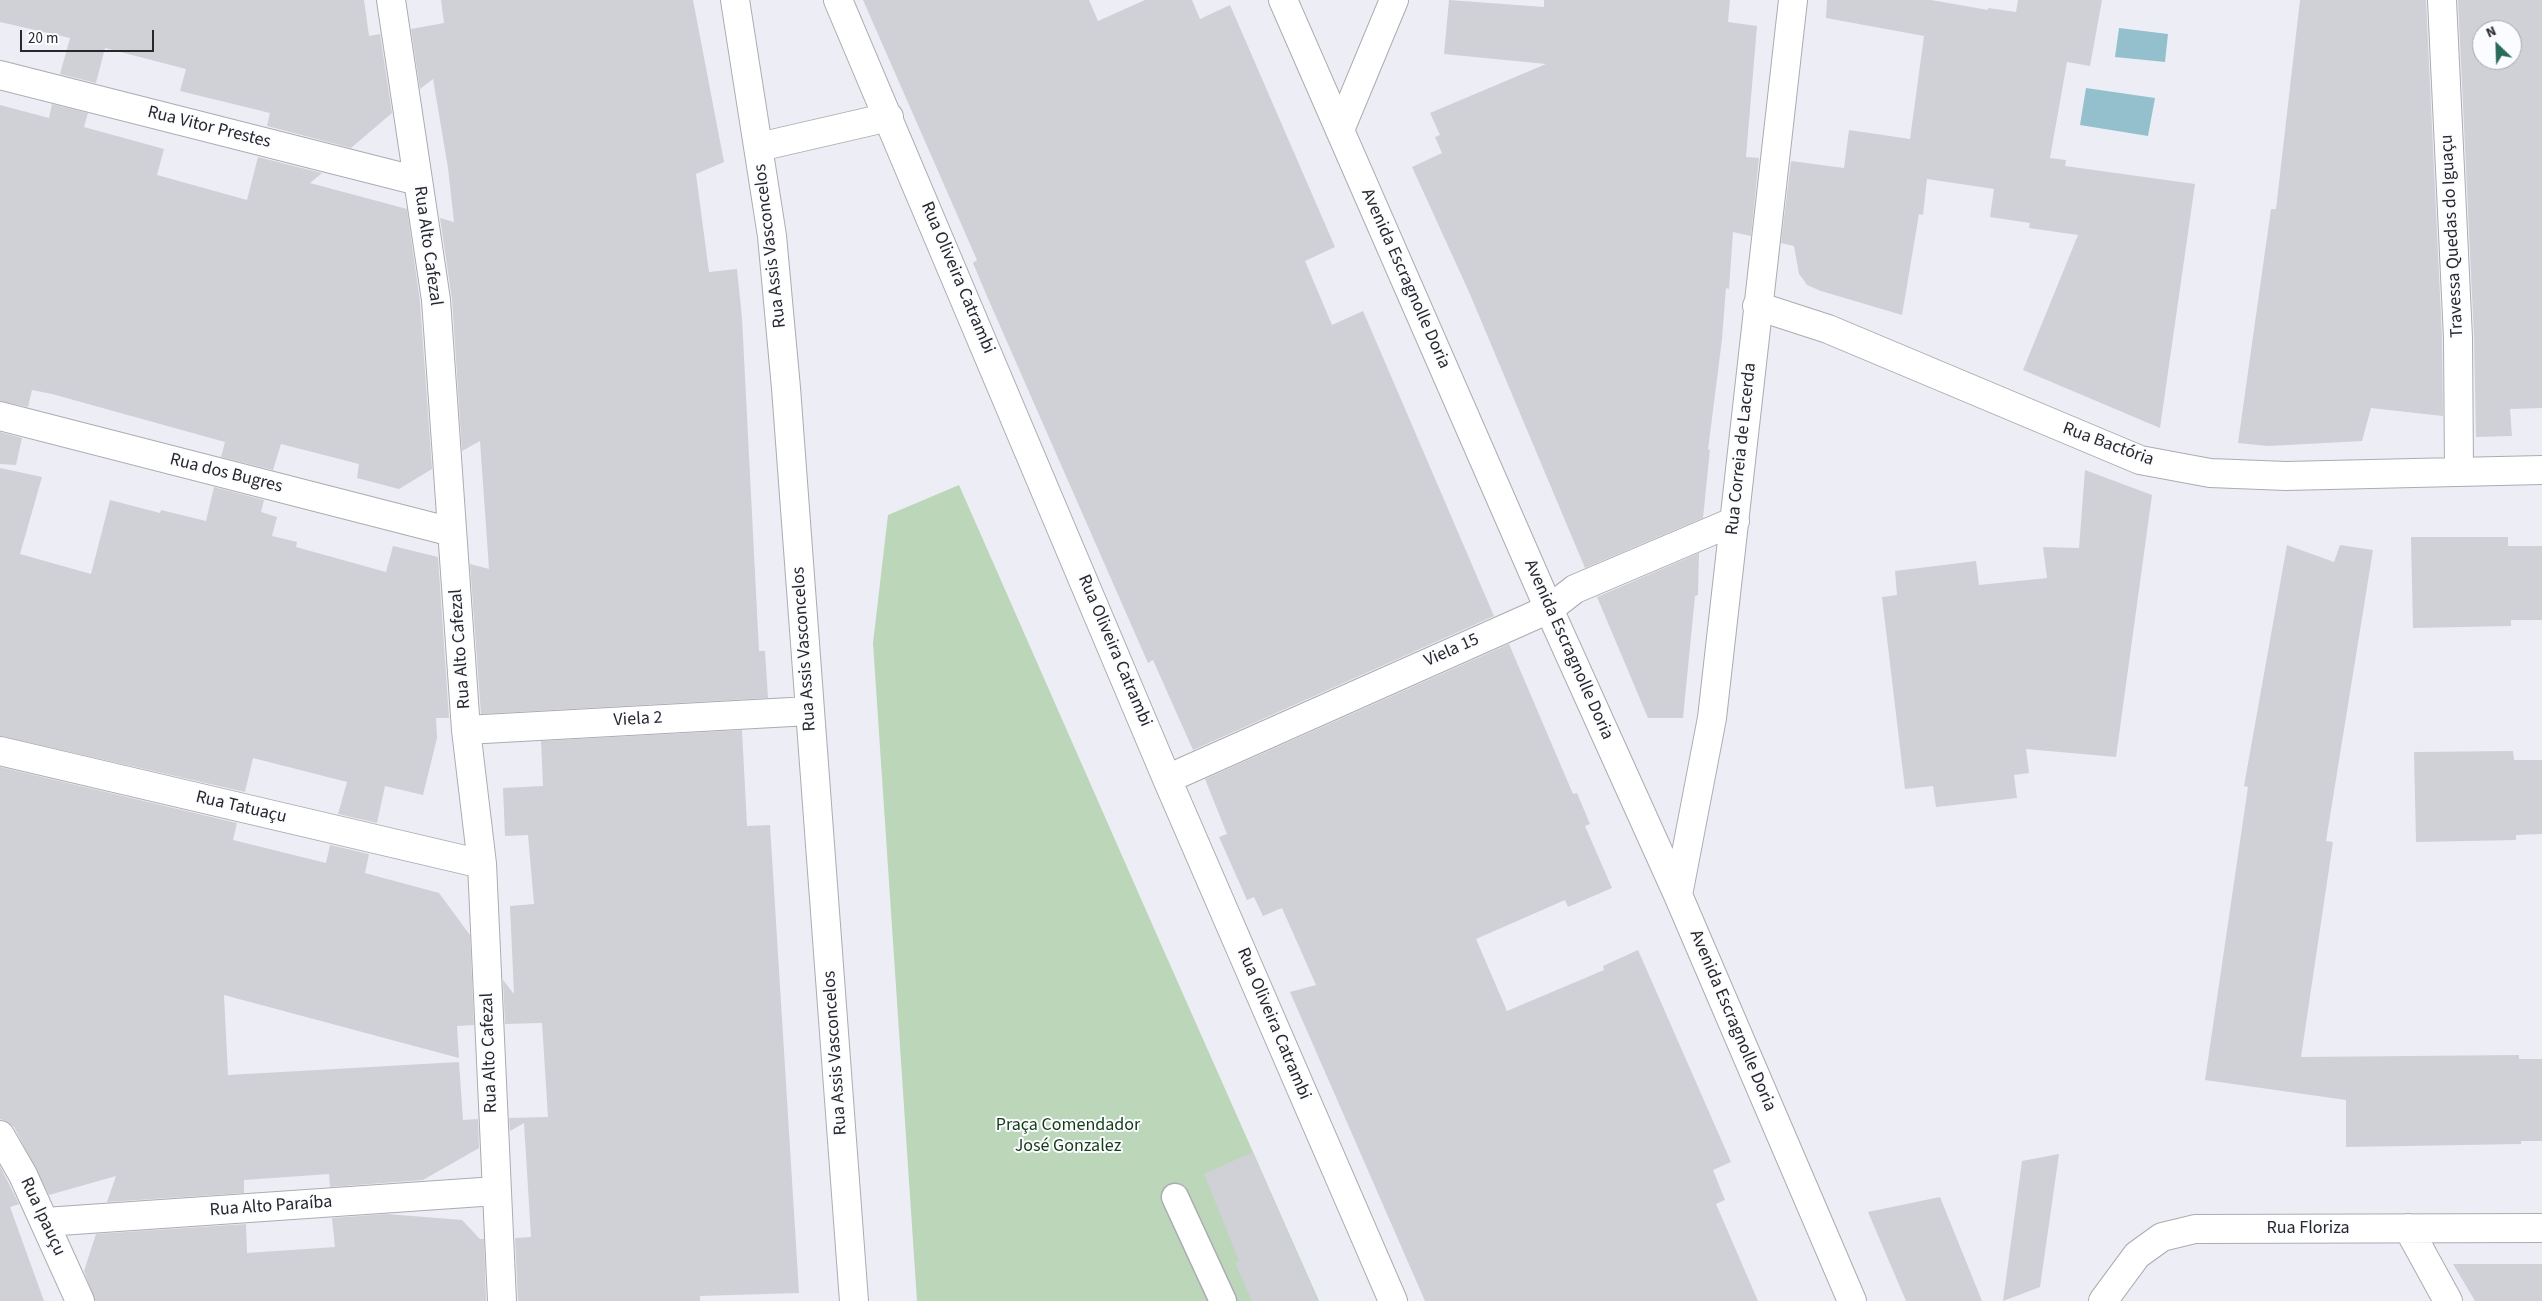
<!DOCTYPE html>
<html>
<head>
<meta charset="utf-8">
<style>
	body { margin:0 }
	#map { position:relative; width:2542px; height:1301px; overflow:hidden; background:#edeef5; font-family:"Source Sans 3",sans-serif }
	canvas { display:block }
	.north { position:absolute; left:2472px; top:20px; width:50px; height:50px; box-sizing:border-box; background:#fbfcff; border:1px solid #a7a7aa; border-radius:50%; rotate:336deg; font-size:14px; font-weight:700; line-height:20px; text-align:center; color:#28282b }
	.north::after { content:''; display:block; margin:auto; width:18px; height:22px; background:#2a6a59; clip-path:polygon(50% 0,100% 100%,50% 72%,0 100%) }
	.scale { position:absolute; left:20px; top:30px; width:134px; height:22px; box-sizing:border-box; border:2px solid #28282b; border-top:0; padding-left:6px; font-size:15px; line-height:18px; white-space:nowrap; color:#28282b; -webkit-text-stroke:4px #fbfcff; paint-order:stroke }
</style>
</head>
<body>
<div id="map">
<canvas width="2542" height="1301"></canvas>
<div class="north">N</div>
<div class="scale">20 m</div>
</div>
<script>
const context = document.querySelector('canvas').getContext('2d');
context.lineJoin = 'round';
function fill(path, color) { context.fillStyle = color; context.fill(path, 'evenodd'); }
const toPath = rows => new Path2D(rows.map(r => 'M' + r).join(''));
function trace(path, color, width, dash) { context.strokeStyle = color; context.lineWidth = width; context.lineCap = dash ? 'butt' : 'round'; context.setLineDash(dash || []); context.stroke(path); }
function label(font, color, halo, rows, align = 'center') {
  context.font = font + ' "Source Sans 3",sans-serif'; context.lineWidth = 4; context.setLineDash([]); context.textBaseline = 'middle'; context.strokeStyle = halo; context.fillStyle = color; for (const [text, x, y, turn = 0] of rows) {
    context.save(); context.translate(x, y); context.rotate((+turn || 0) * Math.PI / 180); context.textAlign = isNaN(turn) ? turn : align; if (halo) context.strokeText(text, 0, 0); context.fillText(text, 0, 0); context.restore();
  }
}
fill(toPath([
	[959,485,1160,942,1319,1301,917,1301,873,643,888,515]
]), '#bcd6ba');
fill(toPath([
	[2119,28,2168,34,2165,62,2115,57],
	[2086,88,2155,98,2148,136,2080,125]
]), '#94c0cd');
fill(toPath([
	[0,0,364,0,369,36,380,34,392,113,351,148,267,126,270,113,180,91,186,69,105,48,96,83,60,74,70,38,0,22],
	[441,0,693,0,724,162,696,174,709,272,737,269,742,318,759,651,765,651,768,698,481,714,470,564,489,569,480,441,462,451,452,299,440,218,454,222,448,168,433,79,420,89,411,29,444,23],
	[863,0,1089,0,1098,21,1145,0,1192,0,1200,19,1230,5,1335,247,1305,261,1332,325,1363,311,1494,616,1193,750,1153,660,1148,663,986,294,973,263,977,260],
	[1449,0,1544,7,1544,0,1730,0,1728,22,1757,26,1746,157,1759,158,1751,236,1733,232,1729,289,1726,288,1722,339,1708,450,1710,449,1703,518,1585,568,1469,292,1412,167,1442,153,1435,137,1440,135,1430,113,1546,64,1444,54],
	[1827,0,1931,0,1988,10,1988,8,2016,12,2018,0,2102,0,2090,66,2067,62,2050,158,2066,160,2065,166,2195,184,2160,428,2023,370,2078,235,2029,228,2030,223,1990,217,1994,189,1927,179,1923,215,1919,214,1902,315,1821,291,1807,285,1803,279,1799,274,1794,246,1781,243,1791,161,1844,168,1849,130,1910,139,1924,36,1826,18],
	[2300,0,2426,0,2442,338,2443,416,2371,408,2362,441,2268,446,2238,443,2271,209,2276,209],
	[2458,0,2542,0,2542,408,2510,409,2512,436,2476,437,2474,337],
	[2482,30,2512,30,2512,60,2482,60],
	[52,104,88,113,84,127,164,149,157,175,247,200,258,157,322,173,310,183,407,209,420,302,432,469,399,489,357,478,359,464,281,444,273,470,221,457,225,442,52,394,32,390,28,407,0,401,0,105,49,118],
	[0,432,22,438,16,465,0,464],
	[0,468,42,477,20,554,91,574,110,500,160,513,161,510,206,521,214,487,264,500,261,512,277,517,272,536,297,542,296,547,386,572,393,546,438,557,449,718,436,718,437,738,423,795,385,786,377,823,338,814,347,782,253,758,245,792,0,736],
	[2085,470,2152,495,2116,757,2026,749,2029,773,2014,775,2017,798,1936,807,1933,786,1905,789,1882,597,1897,595,1895,571,1976,561,1979,585,2047,578,2043,547,2079,548],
	[2411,537,2508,537,2508,546,2542,546,2542,620,2511,620,2511,626,2413,628],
	[2287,545,2334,562,2340,545,2373,550,2326,841,2333,842,2301,1057,2519,1055,2519,1059,2542,1059,2542,1141,2521,1141,2521,1144,2346,1147,2346,1100,2205,1080,2248,787,2244,786],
	[1699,553,1698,595,1695,596,1683,718,1648,718,1597,597],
	[1509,644,1573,794,1577,793,1590,824,1585,826,1612,888,1568,907,1565,900,1476,939,1507,1011,1604,970,1603,966,1638,950,1731,1162,1713,1170,1725,1200,1716,1204,1758,1301,1425,1301,1290,992,1316,985,1282,908,1263,916,1254,897,1247,900,1219,837,1227,834,1205,779],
	[742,730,747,826,770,825,799,1293,700,1296,700,1301,518,1301,515,1238,531,1237,524,1123,510,1131,509,1118,548,1117,542,1023,505,1024,503,980,514,994,510,906,534,904,528,835,505,836,503,788,543,786,541,741],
	[2513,751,2514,760,2542,760,2542,834,2516,835,2516,840,2416,842,2414,752],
	[0,767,237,823,233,840,326,863,330,845,369,854,365,873,439,893,470,935,474,1025,457,1026,459,1058,224,995,228,1075,459,1062,463,1120,478,1119,479,1148,423,1180,330,1187,329,1174,244,1180,244,1193,107,1202,116,1176,49,1195,14,1127,8,1122,0,1119],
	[1253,1152,1291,1239,1318,1301,1252,1301,1235,1263,1239,1261,1204,1174],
	[2059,1154,2040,1287,2003,1301,2022,1161],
	[0,1166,19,1204,10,1207,44,1301,0,1301],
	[1940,1197,1982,1301,1906,1301,1868,1212],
	[387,1214,462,1220,480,1239,484,1239,486,1301,95,1301,84,1271,96,1234,246,1224,247,1253,335,1247,332,1218],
	[2453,1264,2542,1264,2542,1301,2475,1301]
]), '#d0d0d7');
const lane = toPath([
	[1175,1197,1223,1301]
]);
const street = toPath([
	[391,0,436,300,466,730,482,864,502,1301],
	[735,0,772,236,786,388,854,1301],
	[838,0,1167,779,1393,1301],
	[1283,0,1549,609,1678,895,1852,1301],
	[2442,0,2458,338,2459,472],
	[0,75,418,181],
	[1340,130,1394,0],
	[759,147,889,117],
	[1757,306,1828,329,2140,460,2210,473,2286,476,2542,470],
	[0,416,452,532],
	[466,730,809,711],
	[0,751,482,864],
	[1167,779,1549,609,1575,589,1735,521],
	[1678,895,1712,718,1793,0],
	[0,1135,23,1175,80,1301],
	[45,1222,496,1191],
	[2408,1228,2448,1301],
	[2103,1301,2137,1255,2162,1237,2195,1229,2542,1228]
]);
trace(lane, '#ababb2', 29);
trace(street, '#ababb2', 30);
trace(lane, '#fff', 26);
trace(street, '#fff', 28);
label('18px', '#28282b', '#fbfcff', [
	["Rua Vitor Prestes",209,128,14],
	["Travessa Quedas do Iguaçu",2453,236,-93],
	["Rua Alto Cafezal",427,246,82],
	["Rua Assis Vasconcelos",771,246,-97],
	["Rua Oliveira Catrambi",957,278,67],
	["Avenida Escragnolle Doria",1405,279,66],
	["Rua Bactória",2108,445,20],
	["Rua Correia de Lacerda",1742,449,-84],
	["Rua dos Bugres",226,474,14],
	["Rua Alto Cafezal",461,649,-94],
	["Rua Assis Vasconcelos",805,649,-94],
	["Avenida Escragnolle Doria",1568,650,66],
	["Rua Oliveira Catrambi",1114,651,67],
	["Viela 15",1452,651,-24],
	["Viela 2",638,720,-3],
	["Rua Tatuaçu",241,808,13],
	["Avenida Escragnolle Doria",1732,1021,67],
	["Rua Oliveira Catrambi",1273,1024,67],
	["Rua Alto Cafezal",490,1053,-92],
	["Rua Assis Vasconcelos",836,1053,-94],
	["Rua Alto Paraíba",271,1207,-4],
	["Rua Ipauçu",42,1217,65],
	["Rua Floriza",2308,1229]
]);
label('18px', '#143b13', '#fbfcff', [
	["Praça Comendador",1068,1126],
	["José Gonzalez",1068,1147]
]);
</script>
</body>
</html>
